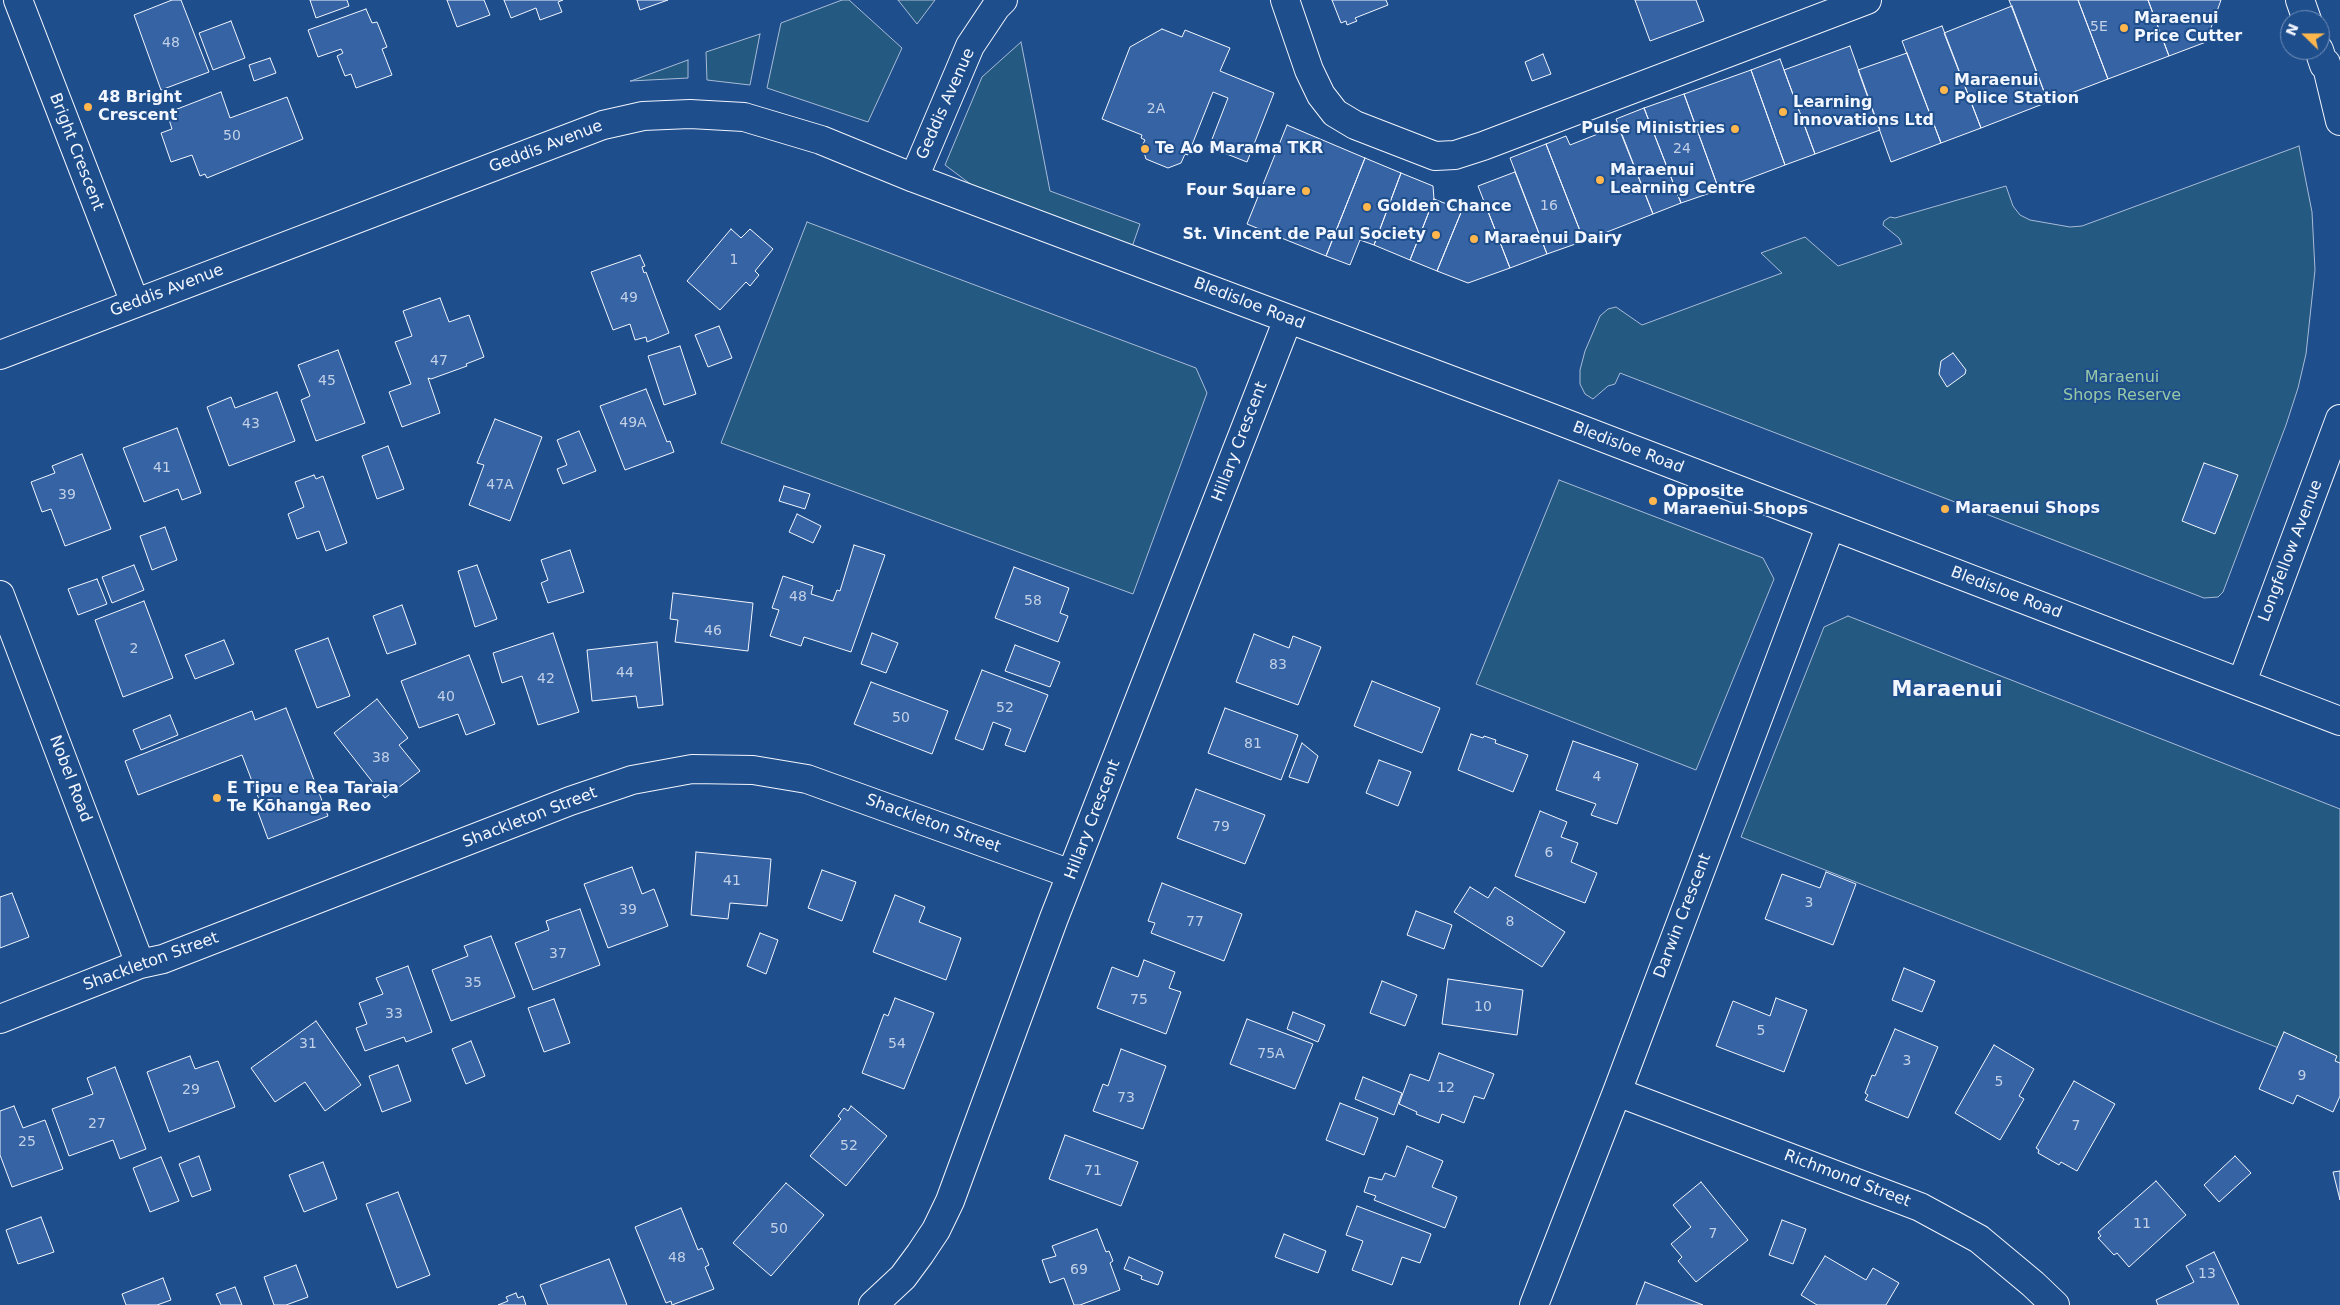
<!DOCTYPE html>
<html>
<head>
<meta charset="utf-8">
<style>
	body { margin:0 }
	#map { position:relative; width:2340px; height:1305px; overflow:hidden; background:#1f4e8c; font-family:"DejaVu Sans",sans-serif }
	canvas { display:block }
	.north { position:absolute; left:2280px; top:10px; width:50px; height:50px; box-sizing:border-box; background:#1f4e8c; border:1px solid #7391ba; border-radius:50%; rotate:292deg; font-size:14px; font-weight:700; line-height:20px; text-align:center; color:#f2f6ff }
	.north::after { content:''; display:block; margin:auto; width:18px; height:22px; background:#ffb74d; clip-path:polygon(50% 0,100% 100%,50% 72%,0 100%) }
</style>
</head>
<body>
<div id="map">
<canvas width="2340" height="1305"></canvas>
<div class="north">N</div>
</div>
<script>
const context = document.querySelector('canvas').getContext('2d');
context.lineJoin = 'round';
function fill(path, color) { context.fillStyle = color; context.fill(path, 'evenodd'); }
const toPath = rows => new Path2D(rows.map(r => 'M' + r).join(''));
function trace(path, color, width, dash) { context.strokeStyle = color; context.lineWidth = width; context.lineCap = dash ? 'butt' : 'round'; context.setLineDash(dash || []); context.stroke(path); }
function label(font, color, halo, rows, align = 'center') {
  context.font = font + ' "DejaVu Sans",sans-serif'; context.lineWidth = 4; context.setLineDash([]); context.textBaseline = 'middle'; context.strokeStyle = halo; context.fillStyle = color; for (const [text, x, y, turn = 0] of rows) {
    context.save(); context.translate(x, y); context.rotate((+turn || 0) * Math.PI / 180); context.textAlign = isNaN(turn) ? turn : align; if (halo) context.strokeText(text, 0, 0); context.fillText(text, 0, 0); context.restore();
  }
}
const green = toPath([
	[842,0,849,0,902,48,868,122,767,88,781,23,842,0],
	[898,0,935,0,917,24,898,0],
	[760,34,750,85,707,80,706,52,760,34],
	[1021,42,1050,191,1140,224,1132,247,977,189,945,165,982,77,1021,42],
	[688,60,688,78,630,81,631,81,688,60],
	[2299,146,2312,212,2315,270,2306,354,2298,388,2286,425,2223,592,2218,597,2204,598,1620,373,1615,384,1608,386,1593,399,1585,394,1580,384,1580,370,1585,351,1600,316,1608,309,1616,307,1642,325,1782,273,1761,253,1805,237,1838,266,1902,244,1899,238,1883,225,1884,221,1890,217,1895,218,2006,186,2013,206,2020,215,2030,220,2070,227,2082,226,2299,146],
	[807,222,1196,368,1207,393,1133,594,721,443,807,222],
	[1559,480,1763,558,1774,579,1696,770,1476,684,1559,480],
	[1848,616,2340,809,2340,1072,1741,837,1824,627,1848,616]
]);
fill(green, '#245a82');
trace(green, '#a8bbd7', 1);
const building = toPath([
	[172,0,181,0,209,72,161,90,134,15,172,0],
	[310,0,347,0,349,6,316,18,310,0],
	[447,0,484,0,490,15,457,27,447,0],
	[504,0,563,0,558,2,562,12,540,20,536,8,511,18,504,0],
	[637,0,668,0,640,10,637,0],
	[1332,0,1386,0,1388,5,1355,18,1357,21,1347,25,1346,21,1341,23,1332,0],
	[1635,0,1696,0,1704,21,1650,41,1635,0],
	[2009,0,2078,0,2108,79,2048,102,2009,0],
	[2078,0,2148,0,2169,56,2108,79,2078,0],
	[2148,0,2221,0,2206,42,2169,56,2148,0],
	[2012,6,2048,102,1981,128,1944,33,2012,6],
	[366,9,372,23,377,22,387,47,382,49,392,75,356,88,351,74,345,76,337,56,343,53,341,49,318,57,308,30,366,9],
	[231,21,245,58,213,70,199,33,231,21],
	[1942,26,1981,128,1941,143,1902,41,1942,26],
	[1162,29,1182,37,1185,30,1230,48,1220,71,1274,93,1247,162,1209,147,1228,98,1213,92,1188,155,1185,154,1181,163,1168,168,1146,159,1142,146,1145,140,1141,138,1142,135,1102,119,1130,47,1162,29],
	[1850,46,1880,130,1815,154,1784,70,1850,46],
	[1907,53,1941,143,1891,162,1858,70,1907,53],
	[1543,54,1551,74,1532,81,1525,62,1543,54],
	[270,58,276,73,254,81,249,65,270,58],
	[1780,59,1815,154,1785,165,1751,70,1780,59],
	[1751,70,1785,165,1719,190,1684,94,1751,70],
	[221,92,230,118,287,97,303,139,207,178,205,174,200,176,192,155,171,162,161,133,172,129,167,113,221,92],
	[1684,94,1719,190,1681,203,1644,108,1684,94],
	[1644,108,1681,203,1653,214,1616,119,1644,108],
	[1287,125,1365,158,1326,256,1247,224,1287,125],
	[1618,126,1653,214,1584,241,1546,144,1566,136,1570,145,1618,126],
	[1546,144,1584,241,1547,254,1510,158,1546,144],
	[1365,158,1401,173,1374,245,1360,240,1350,265,1326,256,1365,158],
	[1515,172,1547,254,1510,268,1478,186,1515,172],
	[1401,173,1433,186,1434,199,1410,260,1374,245,1401,173],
	[1434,199,1462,210,1437,271,1410,260,1434,199],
	[1484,201,1510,268,1468,283,1437,271,1462,210,1484,201],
	[731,229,741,238,750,229,773,249,755,271,759,275,750,286,746,282,720,310,687,281,731,229],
	[640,255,645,266,642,267,644,273,646,272,669,333,647,342,646,337,635,340,630,324,613,330,591,272,640,255],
	[440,298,449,322,469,315,484,357,466,364,467,366,431,379,428,378,440,413,402,427,389,392,411,384,395,342,412,336,403,311,440,298],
	[719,326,732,358,708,367,695,335,719,326],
	[680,346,696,394,664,405,648,356,680,346],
	[338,350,365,423,316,441,301,400,310,396,298,365,338,350],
	[1953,353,1966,370,1965,374,1947,387,1939,374,1941,361,1953,353],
	[646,389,667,442,670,441,674,452,625,470,600,406,646,389],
	[277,392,295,441,229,466,207,407,231,397,235,408,277,392],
	[495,419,542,437,510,521,469,505,484,465,477,463,495,419],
	[177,428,201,493,182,500,178,489,144,502,123,448,177,428],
	[579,431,596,471,563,484,557,469,567,465,557,440,579,431],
	[388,446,404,489,377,499,362,456,388,446],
	[82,454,111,529,65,546,51,509,42,512,31,482,55,473,52,466,82,454],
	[2204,463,2238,475,2215,534,2182,521,2204,463],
	[314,475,316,479,323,476,347,543,326,551,319,531,297,539,288,514,304,507,295,482,314,475],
	[784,486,810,494,805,509,779,501,784,486],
	[797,514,821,526,813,543,789,532,797,514],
	[165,527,177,560,152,570,140,536,165,527],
	[854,545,885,555,851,652,804,637,801,646,770,636,779,610,772,608,783,576,813,586,811,594,833,601,837,590,840,591,854,545],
	[570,550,584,592,548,603,541,583,548,580,541,560,570,550],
	[134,565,144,590,112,603,102,577,134,565],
	[477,565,497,619,475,627,458,571,477,565],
	[1014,567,1069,588,1060,613,1068,616,1058,642,995,618,1014,567],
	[97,579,107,604,78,615,68,589,97,579],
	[673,593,753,603,748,651,675,642,678,620,670,619,673,593],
	[144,601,173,678,123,697,95,620,144,601],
	[402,605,416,644,387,654,373,616,402,605],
	[553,633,579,712,538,725,522,676,502,683,493,653,553,633],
	[872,633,898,643,886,673,861,664,872,633],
	[1254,634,1289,648,1293,636,1321,647,1298,705,1236,682,1254,634],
	[328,638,350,696,317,708,295,650,328,638],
	[224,640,234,664,195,679,185,655,224,640],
	[657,642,663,705,638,708,636,696,592,701,587,650,657,642],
	[1015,645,1060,662,1050,687,1005,671,1015,645],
	[469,655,495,724,466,735,458,714,419,728,401,681,469,655],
	[982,670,1048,695,1025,752,1005,745,1011,729,993,722,983,750,955,739,982,670],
	[1372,681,1440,708,1422,753,1354,726,1372,681],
	[871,682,948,711,932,754,854,724,871,682],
	[377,699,408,738,399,745,420,771,385,798,334,733,377,699],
	[286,708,328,816,268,839,255,804,260,802,242,755,138,795,125,761,252,711,255,720,286,708],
	[1225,708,1298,735,1281,780,1208,753,1225,708],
	[170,715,178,735,141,750,133,730,170,715],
	[1471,734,1483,738,1484,736,1496,740,1495,743,1528,755,1513,792,1458,770,1471,734],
	[1573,741,1638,764,1617,824,1591,815,1596,804,1556,790,1573,741],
	[1302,743,1318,756,1308,783,1289,777,1302,743],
	[1379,760,1411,772,1398,806,1366,793,1379,760],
	[1196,789,1265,815,1245,864,1177,838,1196,789],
	[1540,811,1567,822,1561,837,1578,843,1571,862,1597,873,1585,903,1515,876,1540,811],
	[696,852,771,859,767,906,730,903,728,919,691,915,696,852],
	[632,867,642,894,654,889,668,926,608,948,584,884,632,867],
	[822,870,856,882,842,921,808,908,822,870],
	[1826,872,1856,884,1833,945,1765,919,1782,874,1820,888,1826,872],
	[1162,883,1242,914,1224,961,1151,933,1155,923,1148,921,1162,883],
	[1470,887,1488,898,1495,887,1565,932,1542,967,1454,912,1470,887],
	[12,893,29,937,0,948,0,897,12,893],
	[895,895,925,907,919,922,961,938,946,980,873,952,895,895],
	[580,909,600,965,533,990,515,943,549,930,546,921,580,909],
	[1416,911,1452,925,1444,949,1407,935,1416,911],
	[760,933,778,940,766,974,747,966,760,933],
	[491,936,515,997,451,1021,432,970,468,956,464,946,491,936],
	[1144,960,1175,972,1169,988,1181,992,1166,1034,1097,1008,1112,967,1138,977,1144,960],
	[408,966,432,1032,406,1042,404,1037,365,1051,356,1028,367,1024,359,1003,383,994,376,978,408,966],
	[1904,968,1935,981,1922,1012,1892,1000,1904,968],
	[1448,979,1523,990,1517,1035,1442,1024,1448,979],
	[1382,981,1417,995,1405,1026,1370,1013,1382,981],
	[895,998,934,1013,904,1089,862,1073,884,1014,888,1016,895,998],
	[1776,998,1807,1010,1784,1072,1716,1046,1733,1001,1770,1016,1776,998],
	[554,999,570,1043,544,1052,528,1008,554,999],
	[1293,1012,1325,1025,1318,1042,1287,1029,1293,1012],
	[1247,1019,1313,1044,1295,1089,1230,1064,1247,1019],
	[316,1021,361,1085,325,1111,305,1082,275,1102,251,1068,316,1021],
	[1895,1029,1938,1047,1908,1118,1865,1100,1868,1095,1865,1093,1872,1075,1875,1076,1895,1029],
	[2284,1032,2337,1056,2335,1061,2340,1063,2340,1096,2333,1112,2297,1095,2293,1104,2259,1089,2284,1032],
	[471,1041,485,1076,466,1084,452,1049,471,1041],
	[1994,1045,2034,1069,2019,1096,2024,1099,2000,1140,1955,1113,1994,1045],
	[1121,1049,1166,1066,1143,1129,1093,1111,1103,1084,1108,1086,1121,1049],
	[1439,1053,1494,1074,1484,1099,1474,1096,1464,1123,1442,1114,1439,1123,1416,1114,1417,1112,1399,1104,1410,1074,1429,1081,1439,1053],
	[190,1056,195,1069,218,1061,235,1107,169,1132,147,1072,190,1056],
	[398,1065,411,1101,382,1112,369,1076,398,1065],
	[115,1067,146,1149,120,1159,113,1140,69,1156,52,1109,93,1094,87,1078,115,1067],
	[1363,1077,1402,1093,1394,1115,1355,1099,1363,1077],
	[2074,1081,2115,1104,2077,1171,2061,1162,2059,1165,2038,1153,2039,1150,2036,1148,2074,1081],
	[1340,1103,1378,1118,1364,1155,1326,1140,1340,1103],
	[14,1106,23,1128,45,1120,63,1169,12,1187,0,1155,0,1111,14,1106],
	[851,1106,887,1136,846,1186,810,1156,841,1119,838,1116,844,1108,848,1111,851,1106],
	[1065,1135,1138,1162,1121,1206,1049,1179,1065,1135],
	[1407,1146,1443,1161,1432,1187,1457,1197,1445,1228,1374,1200,1376,1196,1364,1192,1369,1177,1382,1180,1385,1173,1395,1177,1407,1146],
	[199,1156,211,1190,192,1197,179,1164,199,1156],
	[2235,1156,2251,1173,2219,1202,2204,1185,2235,1156],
	[161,1157,179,1201,150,1212,133,1168,161,1157],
	[323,1162,337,1199,304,1212,289,1175,323,1162],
	[2340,1171,2340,1200,2333,1172,2340,1171],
	[2156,1181,2186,1215,2129,1267,2117,1253,2114,1255,2098,1238,2101,1236,2098,1232,2156,1181],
	[1701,1182,1748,1240,1696,1282,1678,1261,1682,1257,1671,1244,1691,1227,1673,1205,1701,1182],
	[786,1183,824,1215,771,1276,733,1243,786,1183],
	[398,1192,430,1275,397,1288,366,1204,398,1192],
	[1357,1206,1431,1234,1420,1263,1402,1257,1392,1285,1352,1270,1363,1241,1346,1235,1357,1206],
	[681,1208,698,1250,702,1248,709,1265,705,1267,714,1289,672,1305,671,1301,666,1303,635,1227,681,1208],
	[41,1217,54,1252,18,1264,6,1230,41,1217],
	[1782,1220,1806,1229,1793,1264,1769,1255,1782,1220],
	[1097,1229,1106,1252,1109,1251,1113,1261,1110,1263,1120,1290,1080,1305,1074,1305,1064,1278,1050,1283,1042,1260,1056,1256,1052,1246,1097,1229],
	[1284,1234,1326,1251,1318,1273,1275,1257,1284,1234],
	[2214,1252,2239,1305,2158,1305,2156,1300,2194,1282,2186,1266,2214,1252],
	[1825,1256,1866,1280,1873,1268,1899,1283,1886,1305,1817,1305,1801,1295,1825,1256],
	[1129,1257,1163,1272,1158,1285,1141,1279,1142,1276,1124,1269,1129,1257],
	[609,1259,627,1305,548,1305,540,1285,609,1259],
	[296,1265,308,1297,286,1305,274,1305,264,1277,296,1265],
	[163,1278,171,1300,157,1305,126,1305,122,1294,163,1278],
	[1645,1282,1703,1305,1636,1305,1645,1282],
	[235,1287,242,1305,221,1305,216,1294,235,1287],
	[516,1293,518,1298,523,1296,526,1305,498,1305,508,1301,506,1297,516,1293]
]);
fill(building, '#3563a3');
trace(building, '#f2f6ff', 1);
const minor = toPath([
	[18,0,135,303],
	[1285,0,1309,70,1321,95,1335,113,1355,125,1435,156,1455,155,1483,146,1867,0],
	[2300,0,2307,20],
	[2319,50,2324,65,2326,63,2340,121],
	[914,178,970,46,996,7,1003,0],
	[0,355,603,125,643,116,690,114,744,117,821,140,914,178,1544,415,2340,721],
	[0,595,140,964],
	[2242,682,2340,419],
	[0,1019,140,964,163,959,570,801,632,780,692,769,753,770,807,779,1071,874],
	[1617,1092,1920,1207,1979,1239,2033,1284,2055,1305],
	[873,1305,903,1277,920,1254,936,1230,950,1201,1054,918,1288,319],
	[1534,1305,1617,1092,1830,527]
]);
trace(minor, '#f2f6ff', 30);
trace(minor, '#1f4e8c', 28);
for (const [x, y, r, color] of [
	[2124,28,5,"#ffb74d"],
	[1944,90,5,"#ffb74d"],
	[88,107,5,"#ffb74d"],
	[1783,112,5,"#ffb74d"],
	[1735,129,5,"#ffb74d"],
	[1145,149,5,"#ffb74d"],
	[1600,180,5,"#ffb74d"],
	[1306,191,5,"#ffb74d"],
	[1367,207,5,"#ffb74d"],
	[1436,235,5,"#ffb74d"],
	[1474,239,5,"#ffb74d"],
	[1653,501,5,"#ffb74d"],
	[1945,509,5,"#ffb74d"],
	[217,798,5,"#ffb74d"]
]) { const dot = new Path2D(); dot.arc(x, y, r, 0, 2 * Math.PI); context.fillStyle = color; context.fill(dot); trace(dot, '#1f4e8c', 2); }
label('14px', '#c3d1e8', null, [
	["5E",2099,27],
	["48",171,43],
	["2A",1156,109],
	["50",232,136],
	["24",1682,149],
	["16",1549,206],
	["1",734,260],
	["49",629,298],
	["47",439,361],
	["45",327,381],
	["49A",633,423],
	["43",251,424],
	["41",162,468],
	["47A",500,485],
	["39",67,495],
	["48",798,597],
	["58",1033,601],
	["46",713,631],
	["2",134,649],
	["83",1278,665],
	["44",625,673],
	["42",546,679],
	["40",446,697],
	["52",1005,708],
	["50",901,718],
	["81",1253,744],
	["38",381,758],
	["4",1597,777],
	["79",1221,827],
	["6",1549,853],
	["41",732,881],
	["3",1809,903],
	["39",628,910],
	["77",1195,922],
	["8",1510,922],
	["37",558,954],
	["35",473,983],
	["75",1139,1000],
	["10",1483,1007],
	["33",394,1014],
	["5",1761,1031],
	["31",308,1044],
	["54",897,1044],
	["75A",1271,1054],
	["3",1907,1061],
	["9",2302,1076],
	["5",1999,1082],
	["12",1446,1088],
	["29",191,1090],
	["73",1126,1098],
	["27",97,1124],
	["7",2076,1126],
	["25",27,1142],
	["52",849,1146],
	["71",1093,1171],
	["11",2142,1224],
	["50",779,1229],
	["7",1713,1234],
	["48",677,1258],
	["69",1079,1270],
	["13",2207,1274]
]);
label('bold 16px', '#f2f6ff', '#1f4e8c', [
	["Maraenui",2134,19],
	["Price Cutter",2134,37],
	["Maraenui",1954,81],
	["Police Station",1954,99],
	["48 Bright",98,98],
	["Crescent",98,116],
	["Learning",1793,103],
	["Innovations Ltd",1793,121],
	["Pulse Ministries",1725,129,"right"],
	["Te Ao Marama TKR",1155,149],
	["Maraenui",1610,171],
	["Learning Centre",1610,189],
	["Four Square",1296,191,"right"],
	["Golden Chance",1377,207],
	["St. Vincent de Paul Society",1426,235,"right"],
	["Maraenui Dairy",1484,239],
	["Opposite",1663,492],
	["Maraenui Shops",1663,510],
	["Maraenui Shops",1955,509],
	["E Tipu e Rea Taraia",227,789],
	["Te Kōhanga Reo",227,807]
], 'left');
label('16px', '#f2f6ff', '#1f4e8c', [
	["Geddis Avenue",946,104,-66],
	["Geddis Avenue",546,147,-21],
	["Bright Crescent",76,152,69],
	["Geddis Avenue",167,291,-21],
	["Bledisloe Road",1249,304,21],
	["Hillary Crescent",1240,442,-69],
	["Bledisloe Road",1628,448,21],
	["Longfellow Avenue",2291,551,-69],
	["Bledisloe Road",2006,593,21],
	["Nobel Road",70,779,69],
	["Shackleton Street",530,818,-21],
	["Hillary Crescent",1093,820,-69],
	["Shackleton Street",933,824,20],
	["Darwin Crescent",1683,916,-69],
	["Shackleton Street",151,962,-20],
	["Richmond Street",1847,1179,21]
]);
label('16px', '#97c8a6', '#1f4e8c', [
	["Maraenui",2122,378],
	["Shops Reserve",2122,396]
]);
label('bold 21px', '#f2f6ff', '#1f4e8c', [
	["Maraenui",1947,691]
]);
</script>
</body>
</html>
